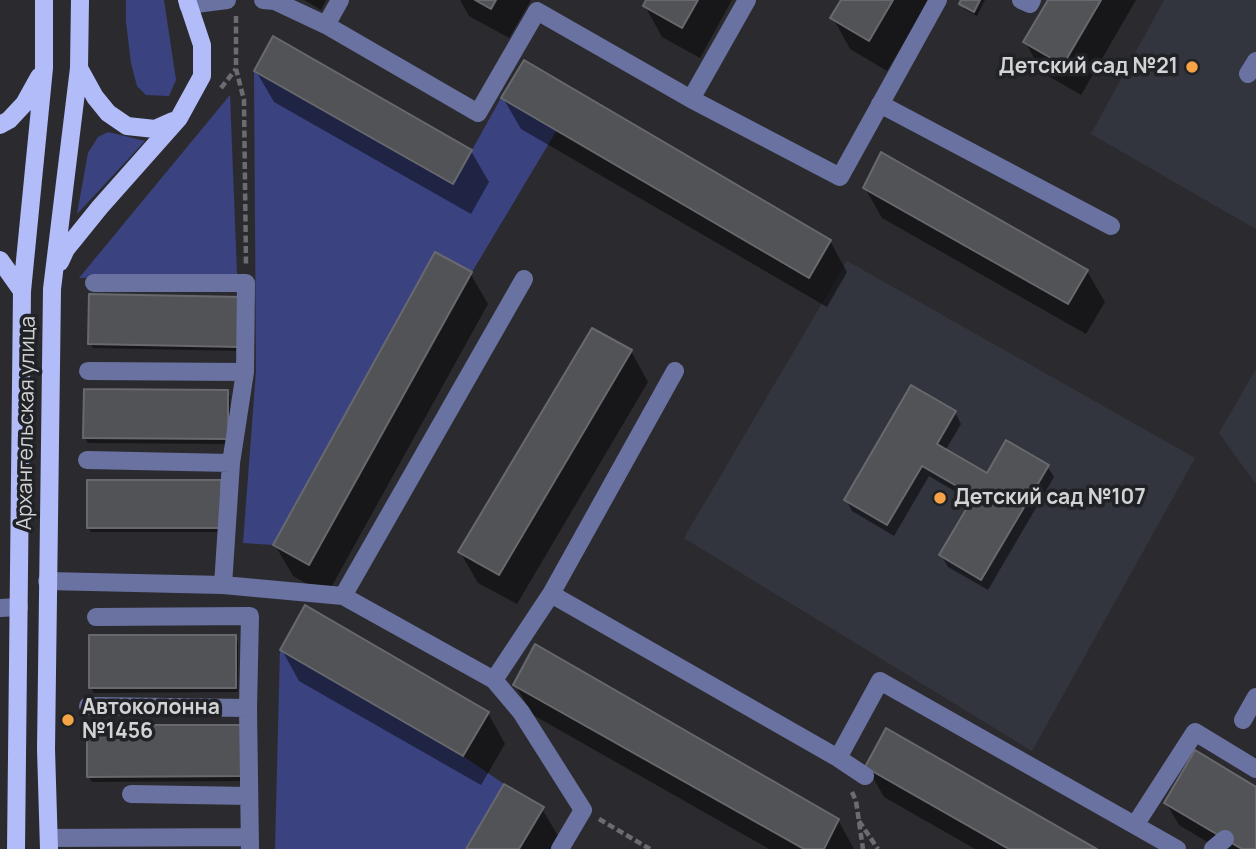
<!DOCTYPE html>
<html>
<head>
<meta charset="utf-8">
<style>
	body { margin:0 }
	canvas { display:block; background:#2b2b2f }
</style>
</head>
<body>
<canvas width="1256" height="849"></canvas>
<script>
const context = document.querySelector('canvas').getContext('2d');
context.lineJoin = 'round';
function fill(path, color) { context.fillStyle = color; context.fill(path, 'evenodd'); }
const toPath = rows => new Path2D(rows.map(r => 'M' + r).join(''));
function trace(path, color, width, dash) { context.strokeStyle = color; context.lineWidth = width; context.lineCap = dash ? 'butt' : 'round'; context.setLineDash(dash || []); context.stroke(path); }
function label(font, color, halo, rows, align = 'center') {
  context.font = font + ' Manrope,sans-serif'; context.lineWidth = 7; context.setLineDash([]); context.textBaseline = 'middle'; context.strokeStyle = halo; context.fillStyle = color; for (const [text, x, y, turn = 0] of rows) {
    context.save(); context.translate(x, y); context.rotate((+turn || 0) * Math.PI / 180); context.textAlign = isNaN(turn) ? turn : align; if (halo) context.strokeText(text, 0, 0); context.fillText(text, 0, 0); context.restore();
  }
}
fill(toPath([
	[1164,0,1256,0,1256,229,1091,134],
	[847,261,1195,458,1032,751,684,538],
	[1256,369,1256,484,1219,433]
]), '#33353e');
fill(toPath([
	[126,0,164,0,176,80,169,96,146,95,137,86,131,63,126,22],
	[254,71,453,184,501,98,557,130,472,272,435,252,273,545,243,543,256,371],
	[230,95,237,274,79,278],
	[108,132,145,141,77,214,88,153,98,137],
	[280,650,463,756,504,784,466,849,275,849]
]), '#3a4280');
fill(toPath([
	[304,0,326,0,321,10],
	[460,0,531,0,509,38,469,16],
	[648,0,732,0,700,58,662,37,645,6],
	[843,0,929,0,887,71,850,49,833,18],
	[963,0,985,0,977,16,964,9,961,4],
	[1050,0,1136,0,1081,95,1043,73,1025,42],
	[256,71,471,151,489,182,471,214,274,102],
	[503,98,830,241,847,272,827,307,521,129],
	[865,188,1087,271,1105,302,1086,334,882,218],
	[470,273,488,304,327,595,293,576,275,545],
	[241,299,243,351,93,348,90,343],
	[631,351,648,382,517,604,478,583,460,552],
	[227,391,230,396,230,444,88,443,85,438],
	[955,412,961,424,945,451,987,476,1047,466,1054,477,988,590,948,567,941,555,973,502,929,476,894,536,852,511,846,500],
	[220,482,223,532,91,532,88,527],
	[235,637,238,642,238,692,94,693,91,688],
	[282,650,488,713,505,744,481,785,299,681],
	[515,685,838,820,854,849,769,849,533,715],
	[243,727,245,781,92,782,89,777],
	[867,767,1094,849,975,849,884,797],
	[1256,789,1256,849,1219,849,1179,825,1166,803],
	[542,809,560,839,555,849,468,849]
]), '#0007');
const building = toPath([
	[475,0,496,0,491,9,475,0],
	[646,0,698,0,682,28,643,6,646,0],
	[841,0,893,0,869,41,830,18,841,0],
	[961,0,980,0,974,12,959,4,961,0],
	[1048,0,1101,0,1063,65,1023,42,1048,0],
	[273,36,472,150,453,184,254,71,273,36],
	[524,60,831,240,809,278,501,98,524,60],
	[881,152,1088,270,1068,304,863,188,881,152],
	[435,252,472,272,309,565,273,545,435,252],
	[89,294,242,297,241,347,88,344,89,294],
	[592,328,632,350,499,575,458,552,592,328],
	[911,385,956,411,937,444,987,473,1006,440,1049,465,981,580,939,555,974,496,922,466,887,525,844,500,911,385],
	[84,389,228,390,228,439,83,438,84,389],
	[87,480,221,480,221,528,87,528,87,480],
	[305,605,489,712,463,756,280,650,305,605],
	[89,635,236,635,236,688,89,688,89,635],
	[535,644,839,819,824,849,804,849,513,685,535,644],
	[87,725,244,725,243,776,87,777,87,725],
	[886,728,1097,849,1009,849,865,767,886,728],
	[1195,750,1256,787,1256,849,1242,849,1164,803,1195,750],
	[504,784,544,807,519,849,466,849,504,784]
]);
fill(building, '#525357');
trace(building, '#68696e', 2);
trace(toPath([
	[236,16,236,69,244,100,246,265],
	[221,88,236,69],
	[852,792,856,801,863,849],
	[599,819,650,849],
	[859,821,878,849]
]), '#6b6c6f', 4.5, [7, 3.5]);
trace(toPath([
	[263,0,275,1,326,25,478,113,537,11,691,99,840,177,938,0],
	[1021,0,1030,4,1032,0],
	[188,5,227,0],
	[326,25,340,0],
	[1248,74,1256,61],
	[691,99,747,0],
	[880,104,1111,226],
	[94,283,246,283,245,372,231,463,223,585],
	[88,371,245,372],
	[87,460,231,463],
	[47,581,223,585,343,596,494,680,551,594,838,758,865,776],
	[551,594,675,371],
	[343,596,524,279],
	[0,608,19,607],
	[96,617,250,616,248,708],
	[494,680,521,712,583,810,560,849],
	[88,706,248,708,250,849],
	[1243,720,1256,697],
	[838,758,880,681,1177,849],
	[131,794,249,796],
	[1135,825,1195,732,1256,769],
	[49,838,250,837],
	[1213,849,1225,839]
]), '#6a72a2', 18);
trace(toPath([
	[79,68,95,97,108,113,127,126,155,129,173,121],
	[0,125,9,120,24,104,39,77],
	[0,260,22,291],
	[60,262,66,249,100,207,179,118,202,76,202,45,187,0],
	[16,849,22,291,44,68,44,0],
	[49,849,46,749,52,289,79,68,80,0]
]), '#b1bcf8', 18);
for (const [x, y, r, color] of [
	[1192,67,7,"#f5a346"],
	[940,498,7,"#f5a346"],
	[68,720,7,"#f5a346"]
]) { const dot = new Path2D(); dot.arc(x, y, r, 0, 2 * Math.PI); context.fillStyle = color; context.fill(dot); trace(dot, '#212226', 2.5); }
label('bold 21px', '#d2d3d5', '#212226', [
	["Детский сад №21",1178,67,"right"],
	["Детский сад №107",954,498],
	["Автоколонна",82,708],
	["№1456",82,732]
], 'left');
label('21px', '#d2d3d5', '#212226', [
	["Архангельская улица",27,423,-89]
]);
</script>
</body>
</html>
